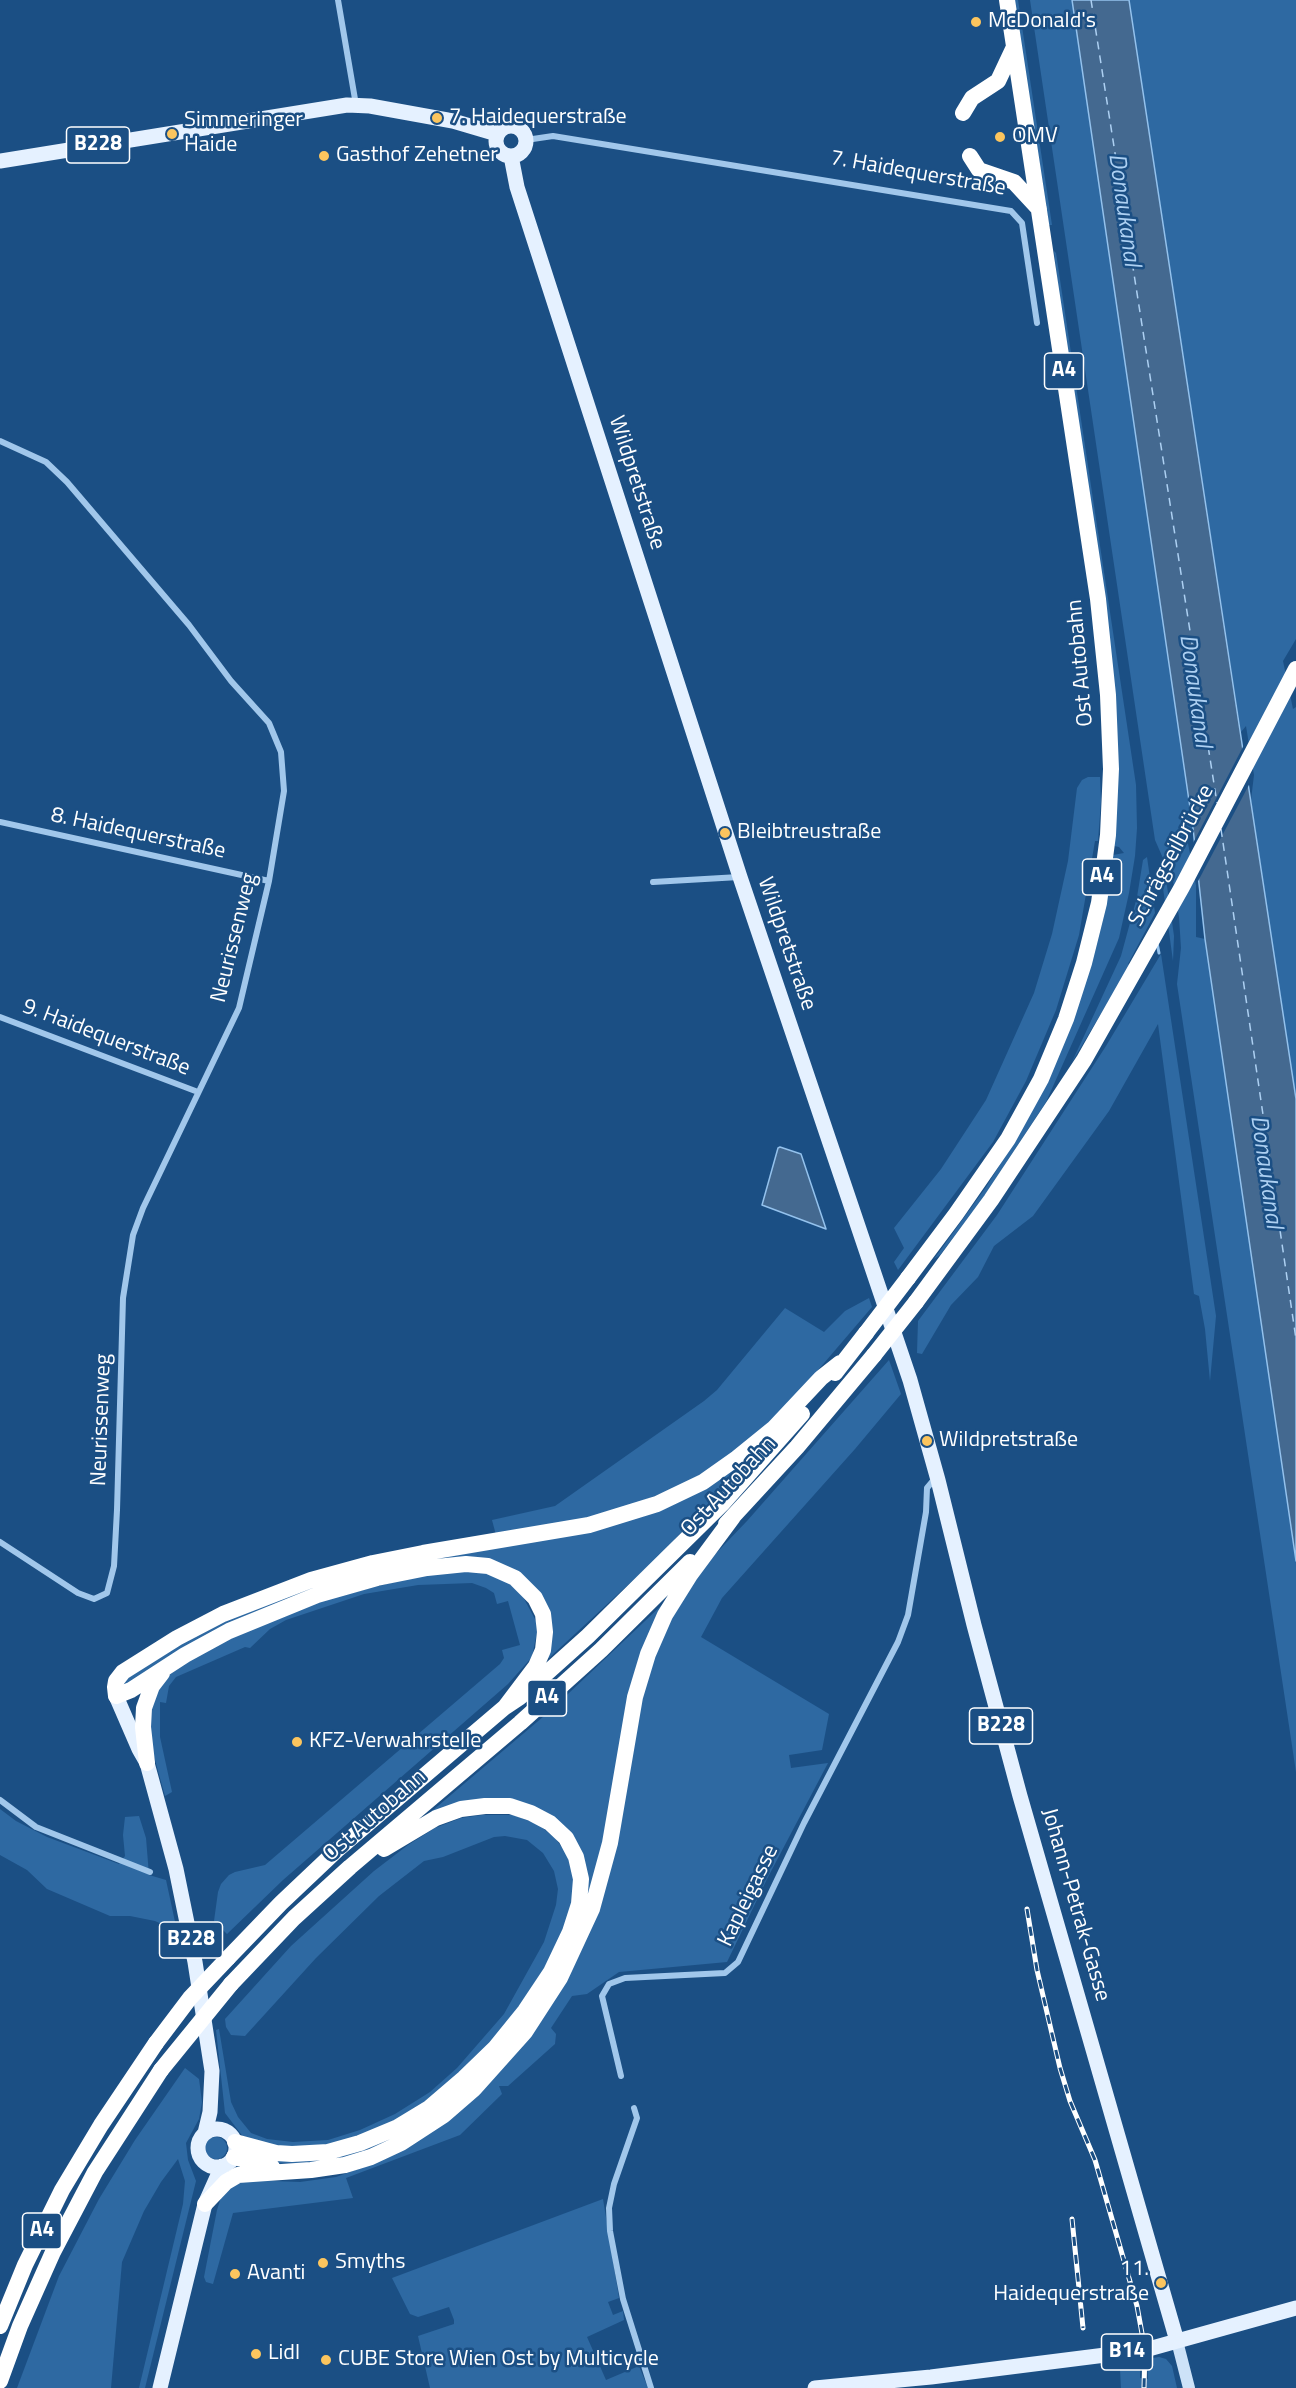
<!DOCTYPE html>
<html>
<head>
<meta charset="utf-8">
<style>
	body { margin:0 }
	canvas { display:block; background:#1b4f84 }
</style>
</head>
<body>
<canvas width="1296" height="2388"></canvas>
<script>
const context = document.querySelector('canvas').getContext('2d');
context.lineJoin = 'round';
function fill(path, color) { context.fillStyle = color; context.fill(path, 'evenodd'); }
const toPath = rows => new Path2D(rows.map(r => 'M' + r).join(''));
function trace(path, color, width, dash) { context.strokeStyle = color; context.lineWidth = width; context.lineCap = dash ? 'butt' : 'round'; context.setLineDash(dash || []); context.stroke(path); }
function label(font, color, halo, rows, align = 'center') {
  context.font = font + ' "Titillium Web",sans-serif'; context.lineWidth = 5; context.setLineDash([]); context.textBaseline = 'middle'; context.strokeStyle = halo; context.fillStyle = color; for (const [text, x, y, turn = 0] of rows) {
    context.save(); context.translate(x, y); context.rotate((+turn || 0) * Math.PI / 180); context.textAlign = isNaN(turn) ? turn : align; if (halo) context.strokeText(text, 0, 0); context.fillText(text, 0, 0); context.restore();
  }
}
fill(toPath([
	[1014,0,1018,0,1052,225,1049,225],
	[1030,0,1072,0,1193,828,1186,833,1196,885,1196,937,1205,939,1296,1561,1296,1772,1177,984,1181,948,1179,917,1173,881,1155,840],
	[1129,0,1296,0,1296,639,1283,661,1293,709,1296,707,1296,1099,1251,800,1254,775,1246,726,1241,732],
	[1054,251,1056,253,1136,785,1137,828,1135,856,1129,893,1119,938,1046,1102,981,1201,940,1255,934,1259,986,1187,1021,1131,1113,855,1124,853,1119,847,1114,846,1116,819],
	[1088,777,1100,777,1101,801,1098,841,1095,841,1079,935,1056,1010,1026,1081,993,1142,898,1270,894,1262,904,1248,894,1228,941,1169,986,1100,1034,993,1052,934,1068,861,1077,788,1082,780],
	[1147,857,1155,913,1128,964,1130,965,1072,1062,1121,956,1137,897,1143,860],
	[1160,866,1167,886,1174,936,1173,961],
	[1161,954,1216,1316,1210,1381,1205,1329,1199,1296,1194,1294,1158,1024,1109,1111,1033,1216,994,1246,978,1277,951,1305,922,1354,917,1353,918,1321,997,1215,1106,1046],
	[869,1298,872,1307,807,1383,772,1421,740,1450,683,1485,597,1518,496,1535,492,1520,555,1506,704,1401,717,1390,785,1308,824,1332,845,1311],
	[889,1360,901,1394,855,1449,722,1598,701,1637,829,1714,822,1750,789,1755,791,1768,828,1763,767,1879,727,1962,619,1972,587,1994,572,1996,551,2028,556,2034,555,2044,508,2086,499,2086,502,2094,460,2135,346,2178,353,2198,233,2213,213,2284,206,2282,204,2277,217,2210,223,2191,247,2180,300,2182,336,2177,372,2164,400,2151,582,1944,638,1703,664,1625,700,1570,747,1521],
	[748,1457,751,1458,657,1558,549,1658,546,1658,544,1605,485,1562,369,1576,124,1687,122,1679,199,1633,265,1602,366,1571,567,1535],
	[473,1570,503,1578,522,1595,536,1621,537,1632,532,1657,508,1684,283,1880,227,1934,214,1921,218,1892,221,1884,229,1875,235,1872,265,1865,500,1664,504,1658,502,1650,520,1645,508,1601,497,1604,494,1593,486,1588,472,1583,418,1585,364,1594,286,1620,270,1629,250,1648,245,1647,176,1677,169,1686,166,1703,160,1702,160,1737,172,1792,165,1796,150,1742,148,1720,159,1684,186,1659,304,1605,430,1573],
	[664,1603,638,1669,607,1838,594,1889,571,1947,558,1973,527,2022,499,2057,470,2087,435,2117,389,2145,357,2158,320,2165,273,2163,245,2156,247,2149,292,2159,335,2155,385,2138,414,2123,465,2084,495,2054,524,2020,555,1970,577,1924,586,1882,583,1866,576,1847,564,1830,550,1817,527,1805,484,1801,461,1804,419,1822,550,1711],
	[0,1809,16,1821,47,1837,119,1864,125,1856,123,1835,125,1817,139,1816,146,1838,149,1875,166,1880,177,1931,155,1921,130,1916,110,1916,47,1889,27,1870,0,1855],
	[482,1815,514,1815,539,1825,555,1838,567,1854,574,1875,573,1904,560,1941,533,1989,474,2063,400,2121,325,2148,281,2150,244,2138,225,2113,216,2030,219,2029,231,2102,238,2117,251,2133,267,2139,293,2142,328,2140,360,2130,395,2114,430,2092,457,2068,504,2014,544,1942,556,1905,558,1889,554,1871,543,1853,527,1840,505,1836,494,1837,443,1857,424,1861,379,1896,316,1958,245,2036,231,2035,226,2027,225,2019,291,1946,374,1871,408,1845,435,1828,461,1818],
	[185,2068,199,2079,202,2102,199,2119,186,2143,188,2160,196,2181,145,2388,139,2388,183,2204,185,2181,178,2159,161,2182,144,2211,122,2262,111,2388,17,2388,59,2276,99,2199,135,2140],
	'205 2148a11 11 0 1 1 22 0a11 11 0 1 1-22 0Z',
	[603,2199,619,2298,608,2302,613,2315,623,2311,624,2320,587,2337,606,2380,639,2366,648,2388,430,2388,418,2336,454,2324,454,2320,449,2307,418,2317,410,2314,392,2278],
	[1159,2357,1166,2359,1172,2366,1177,2388,1121,2388,1120,2369,1140,2367,1140,2378,1148,2379,1147,2359]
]), '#2e69a2');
const water = toPath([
	[1072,0,1129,0,1296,1099,1296,1561,1205,939,1193,828,1072,0],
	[780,1147,801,1154,826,1229,762,1205,778,1148,780,1147]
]);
fill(water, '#446990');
trace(water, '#94c2ed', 1.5);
fill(toPath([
	[1245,743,1251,781,1196,885,1192,845]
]), '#1b4f84');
trace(toPath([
	[1157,943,1159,953]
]), '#94c2ed', 3);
trace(toPath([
	[1091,0,1217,803],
	[1221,829,1296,1339]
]), '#add0f2', 1.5, [8, 6]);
trace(toPath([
	[338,0,356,105],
	[526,140,553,136,1011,211,1022,223,1037,323],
	[0,441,46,462,67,482,189,625,231,681,269,723,281,752,284,791,269,881,239,1008,143,1208,133,1235,123,1298,117,1510,114,1566,107,1593,94,1599,78,1593,0,1542],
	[0,822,269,881],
	[653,882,739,877],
	[0,1017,198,1092],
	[0,1800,36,1827,150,1872],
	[621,2076,602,1996,609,1984,625,1978,725,1973,738,1962,804,1823,898,1642,908,1615,926,1512,927,1488,932,1482,937,1480],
	[634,2108,637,2118,614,2184,609,2208,610,2231,623,2299,651,2388]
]), '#a1c7eb', 6);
trace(toPath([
	[1177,2341,1189,2388]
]), '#cde2f8', 12);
trace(toPath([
	'496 141a15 15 0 1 1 30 0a15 15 0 1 1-30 0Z',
	[511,156,517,187,740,877,910,1380,938,1480,974,1625,1020,1796,1177,2341],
	[0,161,347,105,370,106,453,121,497,134],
	[116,1696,139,1749,147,1763,176,1869,195,1962,212,2071,210,2112,205,2133],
	'198 2148a19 19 0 1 1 38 0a19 19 0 1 1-38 0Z',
	[160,2388,205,2204,222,2166],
	[815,2388,931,2377,1145,2350,1296,2308]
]), '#e5f1ff', 15);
trace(toPath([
	[963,113,972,98,998,81,1014,47],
	[970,156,979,170,1014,182,1039,209],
	[908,1278,956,1214,1008,1139,1041,1079,1066,1019,1084,963,1099,903,1108,835,1111,769,1108,695,1098,599,1007,0],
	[916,1302,991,1200,1084,1060,1182,887,1296,669],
	[835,1373,866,1333],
	[726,1524,797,1447,874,1355],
	[505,1707,536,1666,543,1650,545,1632,543,1614,535,1598,515,1578,488,1566,466,1564,427,1568,377,1578,317,1595,229,1631,185,1655,131,1690,116,1696,115,1687,116,1681,123,1672,177,1638,223,1614,311,1580,373,1563,423,1553,589,1525,657,1504,703,1482,737,1458,774,1428,821,1378,840,1363],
	[147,1763,143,1727,144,1708,152,1686,162,1673],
	[228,1958,281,1903,337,1850,505,1707,520,1697,588,1636,723,1503,802,1414],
	[231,1984,294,1918,350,1867,520,1723,601,1650,690,1562],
	[235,2142,276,2153,292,2154,328,2152,360,2143,396,2128,429,2108,464,2078,495,2048,525,2011,551,1972,570,1932,579,1904,581,1879,576,1857,566,1838,550,1823,531,1813,510,1806,485,1806,461,1809,436,1818,384,1849],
	[234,2157,272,2167],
	[205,2204,226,2182,238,2175,311,2170,345,2165,371,2157,401,2143,444,2115,474,2089,525,2032,560,1978,592,1909,610,1843,635,1697,648,1654,665,1615,690,1575,733,1517],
	[0,2326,25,2265,62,2190,101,2125,156,2043],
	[0,2381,20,2326,53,2252,95,2172,161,2070]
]), '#fff', 16);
const rail = toPath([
	[1027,1909,1037,1970,1060,2068,1070,2101,1095,2160,1137,2306,1145,2350,1144,2388],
	[1072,2219,1083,2328]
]);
trace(rail, '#fff', 5);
trace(rail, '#1b4f84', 3, [9]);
trace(toPath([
	[866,1333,908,1278],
	[874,1355,916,1302],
	[156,2043,190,1998,228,1958],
	[161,2070,231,1984]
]), '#fff', 16);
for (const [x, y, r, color] of [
	[976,22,6,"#fcc55e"],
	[437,118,6,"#fcc55e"],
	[172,134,6,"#fcc55e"],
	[1000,137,6,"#fcc55e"],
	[324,156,6,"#fcc55e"],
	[725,833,6,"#fcc55e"],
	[927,1441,6,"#fcc55e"],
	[297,1742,6,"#fcc55e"],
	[323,2263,6,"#fcc55e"],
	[235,2274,6,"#fcc55e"],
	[1161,2283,6,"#fcc55e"],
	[256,2354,6,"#fcc55e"],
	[326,2360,6,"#fcc55e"]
]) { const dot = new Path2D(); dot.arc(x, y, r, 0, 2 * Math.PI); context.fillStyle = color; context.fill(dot); trace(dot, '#1b4f84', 2); }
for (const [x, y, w] of [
	[98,145,63],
	[1064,371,39],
	[1102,877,39],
	[547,1698,39],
	[1001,1726,63],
	[191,1940,63],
	[42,2231,39],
	[1127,2352,51]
]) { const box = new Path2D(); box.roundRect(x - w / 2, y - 18, w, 36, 4.5); context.fillStyle = '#1b4f84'; context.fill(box); trace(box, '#fff', 1.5); }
label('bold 21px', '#fff', null, [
	["B228",98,145],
	["A4",1064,371],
	["A4",1102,877],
	["A4",547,1698],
	["B228",1001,1726],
	["B228",191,1940],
	["A4",42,2231],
	["B14",1127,2352]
]);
label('22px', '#fff', '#1b4f84', [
	["McDonald's",988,22],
	["7. Haidequerstraße",449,118],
	["Simmeringer",184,121],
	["Haide",184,146],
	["OMV",1012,137],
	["Gasthof Zehetner",336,156],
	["Bleibtreustraße",737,833],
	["Wildpretstraße",939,1441],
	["KFZ-Verwahrstelle",309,1742],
	["Smyths",335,2263],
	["11.",1149,2270,"right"],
	["Haidequerstraße",1149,2295,"right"],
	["Avanti",247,2274],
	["Lidl",268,2354],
	["CUBE Store Wien Ost by Multicycle",338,2360]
], 'left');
label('22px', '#fff', '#1b4f84', [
	["7. Haidequerstraße",918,174,10],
	["Wildpretstraße",636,483,72],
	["Ost Autobahn",1081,663,-95],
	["8. Haidequerstraße",138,834,12],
	["Schrägseilbrücke",1172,856,-62],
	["Neurissenweg",235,938,-76],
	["Wildpretstraße",786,944,71],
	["9. Haidequerstraße",106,1038,21],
	["Neurissenweg",102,1420,-88],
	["Ost Autobahn",729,1487,-47],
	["Ost Autobahn",375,1816,-41],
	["Kapleigasse",749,1896,-64],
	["Johann-Petrak-Gasse",1075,1905,74]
]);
label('italic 24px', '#add0f2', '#1b4f84', [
	["Donaukanal",1123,210,82],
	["Donaukanal",1194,691,82],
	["Donaukanal",1265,1172,82]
]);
</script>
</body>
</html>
